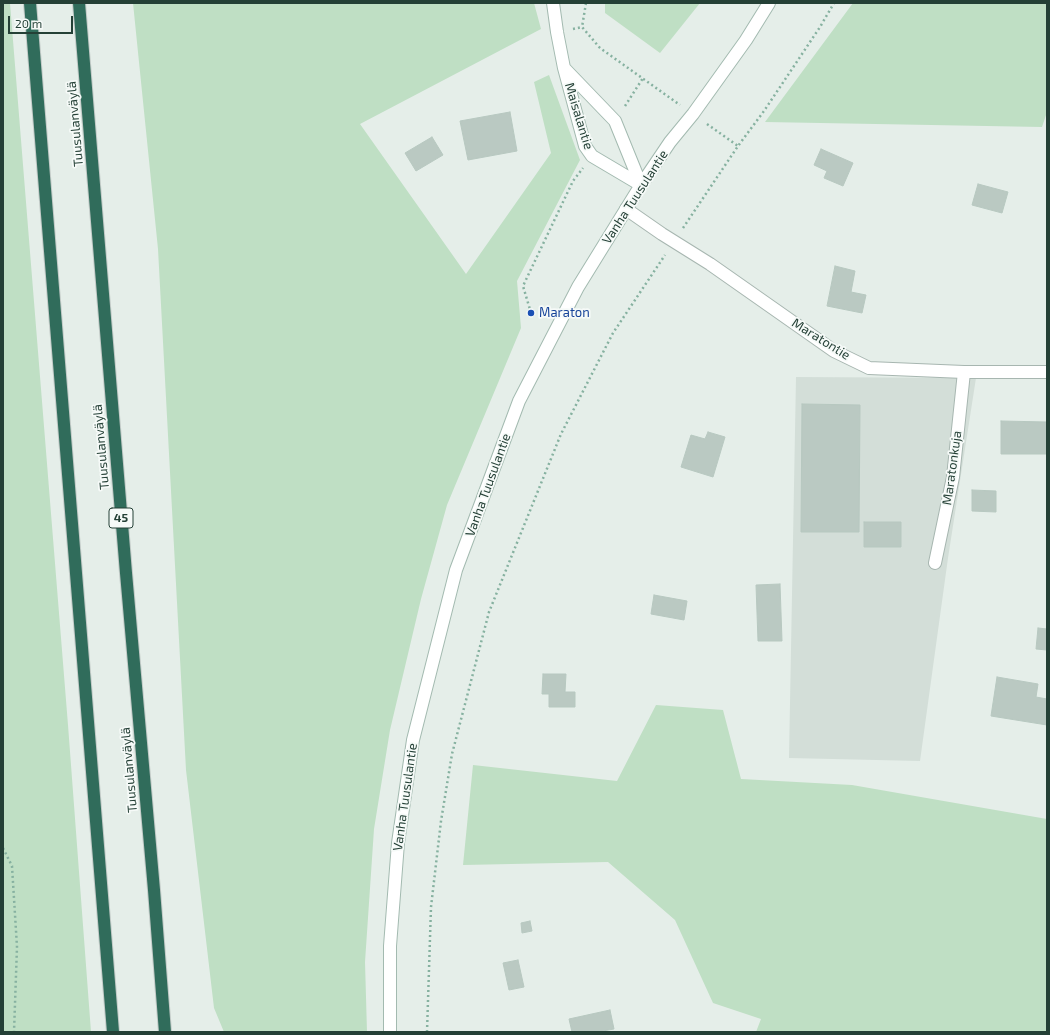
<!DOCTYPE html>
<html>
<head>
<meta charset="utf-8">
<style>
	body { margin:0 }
	#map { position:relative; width:1050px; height:1035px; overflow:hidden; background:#e5eee9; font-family:"Exo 2",sans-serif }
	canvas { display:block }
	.frame { position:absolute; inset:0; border:4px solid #244036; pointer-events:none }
	.scale { position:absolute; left:8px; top:16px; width:65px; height:18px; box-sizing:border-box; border:2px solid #244036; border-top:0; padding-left:5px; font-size:12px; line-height:14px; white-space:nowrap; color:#244036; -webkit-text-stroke:3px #f6faf8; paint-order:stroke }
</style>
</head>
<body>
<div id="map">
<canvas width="1050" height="1035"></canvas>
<div class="frame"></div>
<div class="scale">20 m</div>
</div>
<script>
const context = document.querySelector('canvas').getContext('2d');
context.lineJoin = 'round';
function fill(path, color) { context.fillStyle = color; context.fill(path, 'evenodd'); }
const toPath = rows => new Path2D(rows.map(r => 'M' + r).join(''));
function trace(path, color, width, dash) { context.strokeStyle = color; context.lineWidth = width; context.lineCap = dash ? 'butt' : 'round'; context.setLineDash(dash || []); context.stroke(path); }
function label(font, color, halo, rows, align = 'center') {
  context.font = font + ' "Exo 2",sans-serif'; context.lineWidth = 3.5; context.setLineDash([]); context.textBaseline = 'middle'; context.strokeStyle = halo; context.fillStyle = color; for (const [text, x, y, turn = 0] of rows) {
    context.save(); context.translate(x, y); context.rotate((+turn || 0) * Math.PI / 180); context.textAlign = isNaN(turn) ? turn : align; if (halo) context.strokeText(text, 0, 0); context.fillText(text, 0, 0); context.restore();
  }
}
fill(toPath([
	[796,377,976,378,948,558,920,761,789,758]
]), '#d3ded8');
fill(toPath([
	[3,3,10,3,68,725,91,1032,3,1032],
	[133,3,534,3,541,29,360,124,466,274,551,153,534,82,549,75,580,160,517,281,521,328,447,505,421,599,390,730,374,829,365,962,367,1032,224,1032,214,1008,186,770,158,249],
	[605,3,700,3,660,53,605,13],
	[853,3,1047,3,1047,112,1042,127,765,122],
	[656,705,723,710,741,779,852,785,1047,819,1047,1032,756,1032,761,1019,713,1003,675,920,608,862,463,865,473,765,617,781]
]), '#bfdfc4');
const building = toPath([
	[510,112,517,151,468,160,460,121,510,112],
	[432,137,443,155,416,171,405,153,432,137],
	[821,149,853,163,843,186,824,178,827,171,814,165,821,149],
	[978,184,1008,192,1002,213,972,205,978,184],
	[835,266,855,271,851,292,866,295,862,313,827,306,835,266],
	[802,404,860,405,859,532,801,532,802,404],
	[1001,421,1047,422,1047,454,1001,454,1001,421],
	[708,432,725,437,713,477,681,467,691,435,705,439,708,432],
	[972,490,996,491,996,512,972,511,972,490],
	[864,522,901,522,901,547,864,547,864,522],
	[780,584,782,641,758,641,756,585,780,584],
	[654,595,687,601,684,620,651,614,654,595],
	[1038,628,1047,629,1047,650,1036,649,1038,628],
	[543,674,566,674,565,692,575,692,575,707,549,707,549,694,542,694,543,674],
	[997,677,1038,684,1036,697,1047,699,1047,725,991,716,997,677],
	[530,921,532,931,522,933,521,923,530,921],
	[518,960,524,987,509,990,503,963,518,960],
	[610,1010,614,1029,597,1032,572,1032,569,1019,610,1010]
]);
fill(building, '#bac9c2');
trace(building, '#b7c8c0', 1);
const minor = toPath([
	[626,209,662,234,710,264,834,351,869,368,964,372,1047,372],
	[935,563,953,477,964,372]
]);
const secondary = toPath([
	[553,3,557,32,564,68,585,146,592,156,641,185],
	[565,69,615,121,641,185],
	[390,1032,390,946,398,843,413,740,456,570,519,401,578,287,641,185,670,142,693,114,746,40,769,3]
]);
const motorway = toPath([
	[30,3,113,1032],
	[79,3,126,573,154,890,165,1032]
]);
trace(minor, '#a7b6b0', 14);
trace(secondary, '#a3bab0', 14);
trace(motorway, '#c2cac7', 14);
trace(toPath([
	[586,3,582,27,600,48,680,105],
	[573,29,582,27],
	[625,106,643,78],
	[707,124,738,146],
	[683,228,738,146,764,111,820,27,834,3],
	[531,313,523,286,573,181,583,168],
	[3,848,12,866,17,947,14,1032],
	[427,1032,431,907,441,821,452,754,489,612,561,434,613,333,665,255]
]), '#86b1a0', 2.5, [2, 3]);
trace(minor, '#fff', 12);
trace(secondary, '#fff', 12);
trace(motorway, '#306c5b', 12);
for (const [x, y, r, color] of [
	[531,313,4,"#1a4fb4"]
]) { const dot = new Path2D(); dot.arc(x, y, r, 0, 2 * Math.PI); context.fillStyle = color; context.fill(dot); trace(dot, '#f6faf8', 1.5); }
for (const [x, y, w] of [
	[121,518,24]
]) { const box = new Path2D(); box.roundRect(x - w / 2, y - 10, w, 20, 3); context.fillStyle = '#f6faf8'; context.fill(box); trace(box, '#244036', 1); }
label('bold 12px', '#244036', null, [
	["45",121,518]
]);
label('13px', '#244036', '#f6faf8', [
	["Maisalantie",579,116,73],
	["Tuusulanväylä",75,124,-95],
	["Vanha Tuusulantie",635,197,-57],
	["Maratontie",821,339,32],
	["Tuusulanväylä",101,447,-95],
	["Maratonkuja",952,468,-82],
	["Vanha Tuusulantie",488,485,-70],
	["Tuusulanväylä",129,770,-95],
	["Vanha Tuusulantie",405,797,-82]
]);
label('13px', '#164399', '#f6faf8', [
	["Maraton",539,313]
], 'left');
</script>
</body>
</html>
